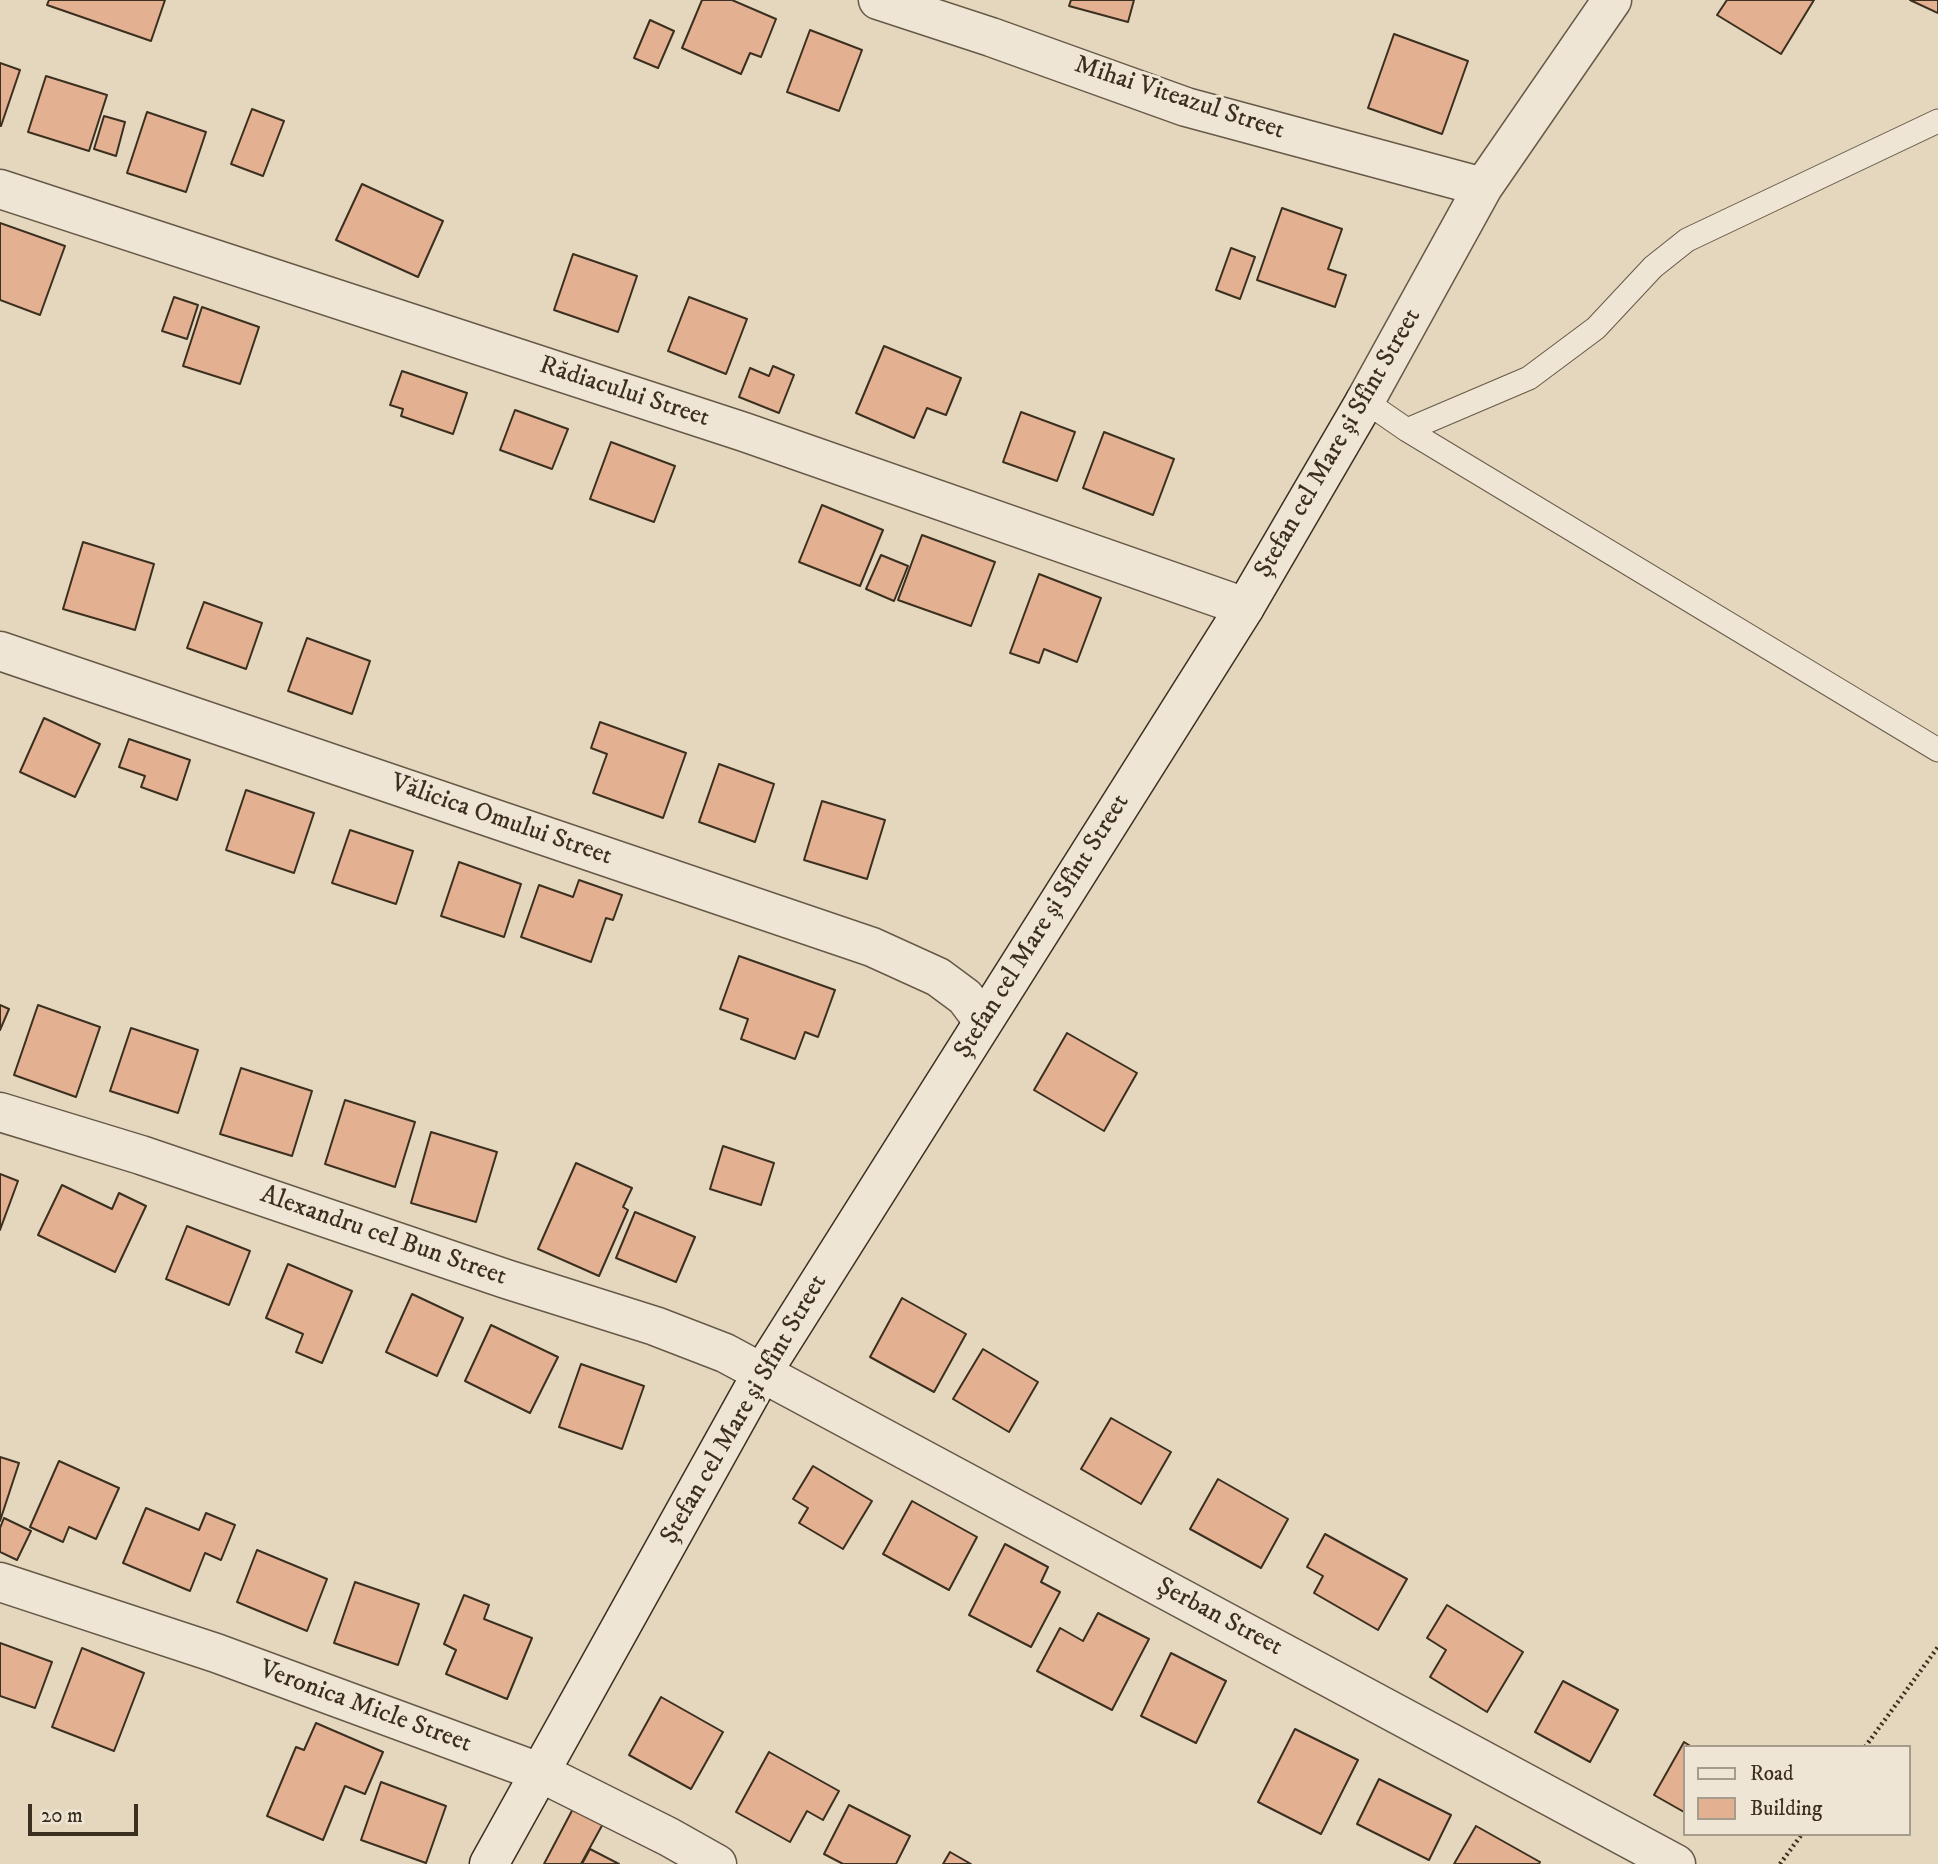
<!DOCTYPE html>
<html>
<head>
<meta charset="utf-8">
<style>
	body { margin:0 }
	#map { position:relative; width:1938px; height:1864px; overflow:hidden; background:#e5d7bd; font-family:"IM FELL DW Pica",serif }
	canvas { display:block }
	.legend { position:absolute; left:1683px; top:1745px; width:228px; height:91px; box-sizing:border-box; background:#eee5d4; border:2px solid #a69c8c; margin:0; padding:9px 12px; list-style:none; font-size:21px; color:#3b2f20 }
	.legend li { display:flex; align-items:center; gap:14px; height:35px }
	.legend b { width:35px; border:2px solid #a69c8c }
	.scale { position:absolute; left:28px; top:1804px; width:110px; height:32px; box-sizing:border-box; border:4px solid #3b2f20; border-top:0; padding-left:9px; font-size:21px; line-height:24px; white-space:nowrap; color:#3b2f20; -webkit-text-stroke:5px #eee5d4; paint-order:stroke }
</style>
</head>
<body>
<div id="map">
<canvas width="1938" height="1864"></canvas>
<ul class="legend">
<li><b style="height:9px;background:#eee5d4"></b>Road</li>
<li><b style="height:19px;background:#e4b092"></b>Building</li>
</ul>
<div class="scale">20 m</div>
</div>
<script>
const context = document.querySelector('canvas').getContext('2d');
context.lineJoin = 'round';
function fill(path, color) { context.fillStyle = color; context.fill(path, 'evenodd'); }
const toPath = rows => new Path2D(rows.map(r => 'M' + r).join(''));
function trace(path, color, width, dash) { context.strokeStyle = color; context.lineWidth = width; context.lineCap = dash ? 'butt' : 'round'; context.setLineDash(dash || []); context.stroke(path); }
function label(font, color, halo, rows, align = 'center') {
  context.font = font + ' "IM FELL DW Pica",serif'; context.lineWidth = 6; context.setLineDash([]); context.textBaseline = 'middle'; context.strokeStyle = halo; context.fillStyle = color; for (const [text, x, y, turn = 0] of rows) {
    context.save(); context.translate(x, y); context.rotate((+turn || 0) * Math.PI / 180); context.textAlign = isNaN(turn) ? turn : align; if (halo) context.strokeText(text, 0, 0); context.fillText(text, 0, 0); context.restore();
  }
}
const building = toPath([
	[49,0,165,0,151,41,47,5,49,0],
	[702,0,732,0,776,19,761,57,750,53,741,74,682,48,702,0],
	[1071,0,1134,0,1128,22,1069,6,1071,0],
	[1727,0,1814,0,1781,54,1717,15,1727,0],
	[1910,0,1938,0,1938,13,1910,0],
	[650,20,674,31,658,68,634,58,650,20],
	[810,30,862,50,839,111,787,92,810,30],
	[1394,34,1468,61,1442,134,1368,108,1394,34],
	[0,63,20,70,1,126,0,126,0,63],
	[46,76,107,95,89,151,28,132,46,76],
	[252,109,284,121,263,176,231,164,252,109],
	[147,112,206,132,186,192,127,173,147,112],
	[104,116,125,122,116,156,94,149,104,116],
	[362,184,443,221,418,277,336,240,362,184],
	[1282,208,1342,229,1328,269,1346,275,1335,307,1257,280,1282,208],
	[0,223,65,246,40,315,0,300,0,223],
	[1231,248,1255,257,1240,299,1216,290,1231,248],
	[573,254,637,276,618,332,554,310,573,254],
	[174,297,198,305,187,339,162,331,174,297],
	[689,297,747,319,726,374,668,351,689,297],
	[202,307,259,327,240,384,183,366,202,307],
	[884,346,961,378,946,415,927,408,914,438,856,413,884,346],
	[773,366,794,375,779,413,739,397,750,368,769,376,773,366],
	[402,371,467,393,453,434,401,416,403,409,390,405,402,371],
	[515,410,568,429,552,469,500,450,515,410],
	[1021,412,1075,432,1057,481,1003,462,1021,412],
	[1104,432,1174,459,1153,515,1083,488,1104,432],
	[611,442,675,466,654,522,590,499,611,442],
	[822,505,883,530,860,586,799,562,822,505],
	[922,535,995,562,971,626,898,600,922,535],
	[83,542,154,564,135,630,63,609,83,542],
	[881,555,908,566,894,601,866,589,881,555],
	[1039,574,1101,598,1077,662,1044,649,1039,663,1010,653,1039,574],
	[204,602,262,623,246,669,187,648,204,602],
	[307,638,370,661,352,714,288,691,307,638],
	[44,718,100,744,75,797,20,772,44,718],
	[600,722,686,753,663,818,593,793,607,754,591,748,600,722],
	[129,739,190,760,177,800,141,787,145,776,119,767,129,739],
	[719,764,774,784,755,842,699,822,719,764],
	[246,790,314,813,294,873,226,850,246,790],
	[822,801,885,820,867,879,804,860,822,801],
	[350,830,413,851,396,904,332,883,350,830],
	[459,862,521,884,504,937,441,916,459,862],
	[579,880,622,895,613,920,606,918,591,962,521,937,539,885,573,897,579,880],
	[739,956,835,990,818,1037,805,1032,795,1059,741,1039,748,1019,720,1009,739,956],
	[0,1005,9,1009,0,1030,0,1005],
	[38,1005,100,1027,76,1097,14,1075,38,1005],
	[131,1028,198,1050,178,1113,110,1091,131,1028],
	[1067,1033,1137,1073,1104,1131,1034,1090,1067,1033],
	[241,1068,312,1091,292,1156,220,1134,241,1068],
	[345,1100,415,1122,395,1187,325,1164,345,1100],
	[431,1132,497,1152,476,1222,411,1203,431,1132],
	[723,1146,774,1163,761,1205,710,1189,723,1146],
	[576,1163,632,1188,623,1207,628,1210,599,1276,538,1249,576,1163],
	[0,1174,18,1181,0,1230,0,1174],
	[62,1185,112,1209,119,1193,146,1206,115,1272,38,1235,62,1185],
	[635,1212,695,1237,676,1282,616,1258,635,1212],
	[187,1226,250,1251,229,1305,166,1279,187,1226],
	[288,1264,352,1291,322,1363,296,1352,303,1334,266,1318,288,1264],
	[412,1294,463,1318,437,1376,386,1352,412,1294],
	[902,1298,966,1334,934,1392,870,1357,902,1298],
	[491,1325,558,1357,530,1413,465,1381,491,1325],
	[983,1349,1038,1382,1009,1432,953,1399,983,1349],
	[581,1364,644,1386,622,1449,559,1427,581,1364],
	[1111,1418,1171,1452,1141,1504,1081,1469,1111,1418],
	[0,1457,19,1463,0,1521,0,1457],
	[59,1461,119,1488,96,1539,69,1527,63,1542,30,1527,59,1461],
	[813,1466,872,1501,843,1549,799,1523,808,1508,793,1499,813,1466],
	[1218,1479,1288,1519,1261,1568,1190,1529,1218,1479],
	[912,1501,977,1537,949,1590,883,1554,912,1501],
	[146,1508,199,1530,206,1513,235,1525,221,1560,205,1553,190,1591,123,1563,146,1508],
	[4,1518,31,1531,17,1560,0,1552,0,1528,4,1518],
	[1325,1534,1407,1579,1378,1630,1314,1593,1323,1576,1307,1567,1325,1534],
	[1005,1544,1048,1567,1041,1582,1060,1592,1031,1647,969,1615,1005,1544],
	[257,1550,327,1579,307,1631,237,1602,257,1550],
	[355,1582,419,1604,398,1665,334,1643,355,1582],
	[464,1595,489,1605,484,1619,532,1638,507,1699,446,1674,456,1650,444,1644,464,1595],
	[1447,1605,1523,1652,1487,1712,1430,1677,1446,1650,1427,1638,1447,1605],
	[1098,1613,1149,1639,1112,1710,1037,1671,1060,1628,1083,1641,1098,1613],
	[0,1643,52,1662,35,1708,0,1696,0,1643],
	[82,1648,144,1673,114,1751,52,1727,82,1648],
	[1171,1653,1226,1681,1196,1743,1141,1716,1171,1653],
	[1563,1681,1618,1710,1590,1762,1535,1732,1563,1681],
	[661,1697,723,1732,691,1789,629,1755,661,1697],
	[316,1723,383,1752,365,1794,345,1786,323,1840,267,1816,296,1747,304,1750,316,1723],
	[1295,1729,1358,1760,1321,1834,1258,1802,1295,1729],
	[1684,1742,1692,1747,1684,1747,1684,1812,1654,1795,1684,1742],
	[769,1752,839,1791,823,1820,807,1811,790,1842,736,1812,769,1752],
	[1379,1779,1451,1815,1429,1860,1357,1824,1379,1779],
	[381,1782,446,1806,426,1863,361,1840,381,1782],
	[575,1805,605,1820,581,1864,544,1864,575,1805],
	[849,1805,910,1836,896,1864,843,1864,824,1854,849,1805],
	[1476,1826,1540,1862,1539,1864,1454,1864,1476,1826],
	[590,1849,619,1864,582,1864,590,1849],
	[950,1852,971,1864,943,1864,950,1852]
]);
fill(building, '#e4b092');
trace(building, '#3b2f20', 2);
const lane = toPath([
	[1365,401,1407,430,1938,750],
	[1407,430,1529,378,1596,328,1653,267,1687,240,1938,121]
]);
const street = toPath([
	[878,0,991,37,1186,107,1483,187],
	[0,189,744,432,1245,607],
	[1365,401,1483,187,1612,0],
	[0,651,872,947,938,977,965,997,983,1021],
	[0,1112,141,1155,506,1279,655,1326,725,1353,1676,1864],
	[0,1582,216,1653,539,1772,669,1837,717,1864]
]);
const secondary = toPath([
	[489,1864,762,1373,1245,607,1365,401]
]);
trace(lane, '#665947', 25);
trace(street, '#665947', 41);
trace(secondary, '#3b2f20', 41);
trace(toPath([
	[1865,1747,1938,1647],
	[1780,1864,1802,1834]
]), '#3b2f20', 4.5, [2, 3.5]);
trace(lane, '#eee5d4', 23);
trace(street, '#eee5d4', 38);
trace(secondary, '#eee5d4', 38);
label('26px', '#3b2f20', '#eee5d4', [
	["Mihai Viteazul Street",1179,99,18],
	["Rădiacului Street",624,393,18],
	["Ștefan cel Mare și Sfînt Street",1339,444,-60],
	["Vălicica Omului Street",501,821,19],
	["Ștefan cel Mare și Sfînt Street",1043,927,-58],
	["Alexandru cel Bun Street",383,1237,19],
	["Ștefan cel Mare și Sfînt Street",745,1410,-60],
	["Șerban Street",1219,1618,28],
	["Veronica Micle Street",365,1708,20]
]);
</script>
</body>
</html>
